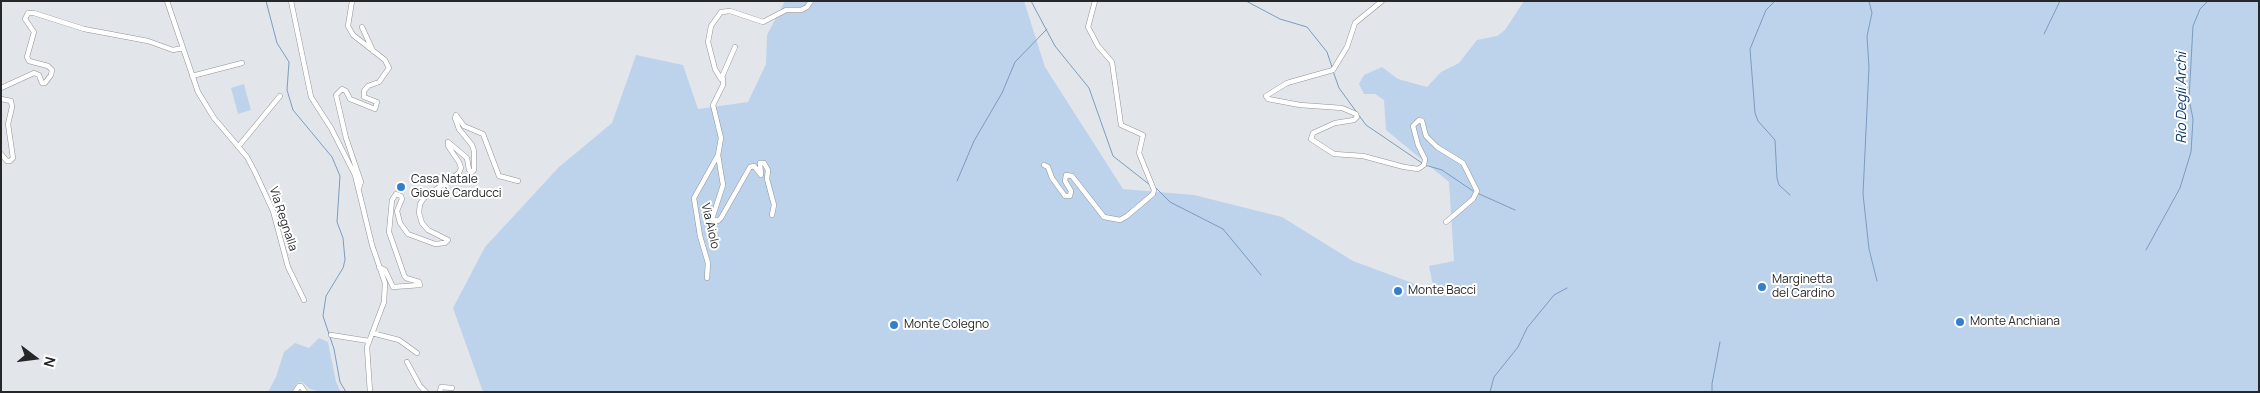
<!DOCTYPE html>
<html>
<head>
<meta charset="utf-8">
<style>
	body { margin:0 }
	#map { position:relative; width:2260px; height:393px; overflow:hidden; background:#e2e6ea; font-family:Manrope,sans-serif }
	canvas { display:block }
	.frame { position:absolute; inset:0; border:2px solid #262729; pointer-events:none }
	.north { position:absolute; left:10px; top:333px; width:50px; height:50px; -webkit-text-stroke:4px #fff; paint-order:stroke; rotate:105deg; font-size:14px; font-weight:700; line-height:20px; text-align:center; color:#262729 }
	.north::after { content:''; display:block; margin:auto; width:18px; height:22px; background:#262729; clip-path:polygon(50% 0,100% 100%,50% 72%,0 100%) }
</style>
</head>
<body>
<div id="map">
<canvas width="2260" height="393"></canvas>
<div class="frame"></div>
<div class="north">N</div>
</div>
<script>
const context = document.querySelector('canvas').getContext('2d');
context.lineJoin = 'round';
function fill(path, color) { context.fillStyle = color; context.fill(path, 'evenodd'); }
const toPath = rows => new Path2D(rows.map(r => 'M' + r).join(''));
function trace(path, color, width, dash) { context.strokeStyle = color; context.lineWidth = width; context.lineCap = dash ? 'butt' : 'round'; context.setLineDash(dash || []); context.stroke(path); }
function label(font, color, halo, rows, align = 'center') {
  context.font = font + ' Manrope,sans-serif'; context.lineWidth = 4; context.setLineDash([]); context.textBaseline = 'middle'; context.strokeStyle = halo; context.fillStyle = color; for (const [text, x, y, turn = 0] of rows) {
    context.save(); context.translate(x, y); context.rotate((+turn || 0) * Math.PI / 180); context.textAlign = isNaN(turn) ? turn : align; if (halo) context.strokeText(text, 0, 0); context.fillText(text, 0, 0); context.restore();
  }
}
fill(toPath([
	[785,1,1024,1,1045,67,1123,189,1194,195,1282,217,1353,261,1434,291,1429,266,1454,261,1449,182,1386,130,1384,100,1375,94,1364,94,1359,84,1364,75,1382,67,1398,79,1427,87,1441,72,1459,63,1477,40,1497,36,1505,30,1524,1,2259,1,2259,392,483,392,453,308,485,247,559,167,612,123,636,55,683,65,698,109,748,102,766,64,767,35],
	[244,84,251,110,238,114,231,88],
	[319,338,328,342,336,382,341,392,321,392,310,389,302,382,297,383,292,392,268,392,276,377,284,352,295,343,309,348]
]), '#bdd3ec');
trace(toPath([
	[266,1,277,43,289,62,287,90,293,110,332,157,340,176,337,222,343,238,345,260,343,268,326,296,323,316,334,349,340,382,346,392],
	[1031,1,1055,46,1089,88,1113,156,1150,185],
	[1246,1,1280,19,1307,27,1327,52,1332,67],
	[1775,1,1766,10,1750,49,1755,113,1758,121,1775,140,1777,178,1779,185,1790,195],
	[1869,1,1872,13,1867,36,1869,67,1863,194,1869,249,1877,281],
	[2044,34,2060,1],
	[1333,71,1339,88,1366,125,1422,163],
	[1425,165,1442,170,1473,191],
	[957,181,974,141,1002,93,1015,62,1047,29],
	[1156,188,1170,202,1223,229,1261,275],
	[1477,193,1515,210],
	[2146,250,2180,188,2191,152,2193,119,2189,99,2193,26,2200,9,2208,1],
	[1490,392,1494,377,1518,347,1527,328,1554,295,1567,288],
	[1712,392,1712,384,1720,342]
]), '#7c9bbf', 1);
const minor = toPath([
	[167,1,198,92,214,118,247,157,255,172,273,211,288,267,304,300],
	[291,1,311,97,331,128,355,175,372,245,385,283,384,302,367,347,370,392],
	[352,1,348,26,353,35,385,60,389,68,379,82,368,86,364,91,364,97,377,102,375,109,350,99,346,91,342,89,336,95,346,138,361,182,359,188],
	[1382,1,1355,23,1347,47,1333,70,1287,83,1266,96,1268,99,1300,105,1342,108,1356,114,1357,117,1354,120,1335,123,1313,133,1311,139,1334,154,1363,156,1404,167,1418,169,1424,165,1425,159,1418,145,1413,126,1419,120,1422,121,1426,136,1437,147,1463,163,1477,191,1473,199,1446,222],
	[362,27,373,51],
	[735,47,721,79,715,69,708,42,711,26,721,12,730,11,763,22,786,10,801,10,807,7,811,1],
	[192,76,242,63],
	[723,79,723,85,713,105,721,138,718,155,723,185,712,219,718,221,721,218,750,167,754,166,761,175,760,163,764,163,768,170,767,179,774,205,772,215],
	[1,88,34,73,39,75,42,83,45,83,51,75,52,70,48,66,29,61,27,57,34,32,25,19,28,13,34,13,84,29,148,41,173,50,183,48],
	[1,99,11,101,12,107,8,124,13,158,10,161,7,161,1,154],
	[238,147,280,96],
	[1044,165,1048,167,1052,178,1065,196,1070,196,1071,191,1065,181,1066,175,1072,176,1104,217,1120,220,1127,216,1153,194,1154,190,1139,153,1143,135,1121,125,1112,62,1098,46,1088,27,1095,1],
	[379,267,385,270,393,287,420,285,419,282,406,278,404,275,389,232,392,200,396,194,401,196,402,199,397,211,400,223,408,234,435,244,445,243,448,240,428,230,422,223,419,213,420,204,424,198,459,173,461,168,459,162,448,146,448,142,467,158,469,170,472,172,474,170,474,151,472,145,459,129,455,118,456,115,464,126,483,134,499,176,518,181],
	[707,278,708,263,700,236,694,198,718,155],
	[372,333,399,340,417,353],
	[331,335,369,341],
	[407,362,420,386,426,392],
	[295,392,299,386,301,386,305,392],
	[440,392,441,387,452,388]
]);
trace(minor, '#919498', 5.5);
trace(minor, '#fff', 4.5);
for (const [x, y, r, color] of [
	[401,187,5,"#327fcf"],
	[1762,287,5,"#327fcf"],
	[1398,291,5,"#327fcf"],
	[1960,322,5,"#327fcf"],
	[894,325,5,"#327fcf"]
]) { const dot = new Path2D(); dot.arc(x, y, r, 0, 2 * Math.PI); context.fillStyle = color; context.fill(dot); trace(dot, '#fff', 2); }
label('12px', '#262729', '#fff', [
	["Casa Natale",411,180],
	["Giosuè Carducci",411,194],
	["Marginetta",1772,280],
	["del Cardino",1772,294],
	["Monte Bacci",1408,291],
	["Monte Anchiana",1970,322],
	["Monte Colegno",904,325]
], 'left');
label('12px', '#262729', '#fff', [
	["Via Regnalla",283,219,72],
	["Via Aiolo",710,226,77]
]);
label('italic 14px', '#073765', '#fff', [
	["Rio Degli Archi",2182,98,-90]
]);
</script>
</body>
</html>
